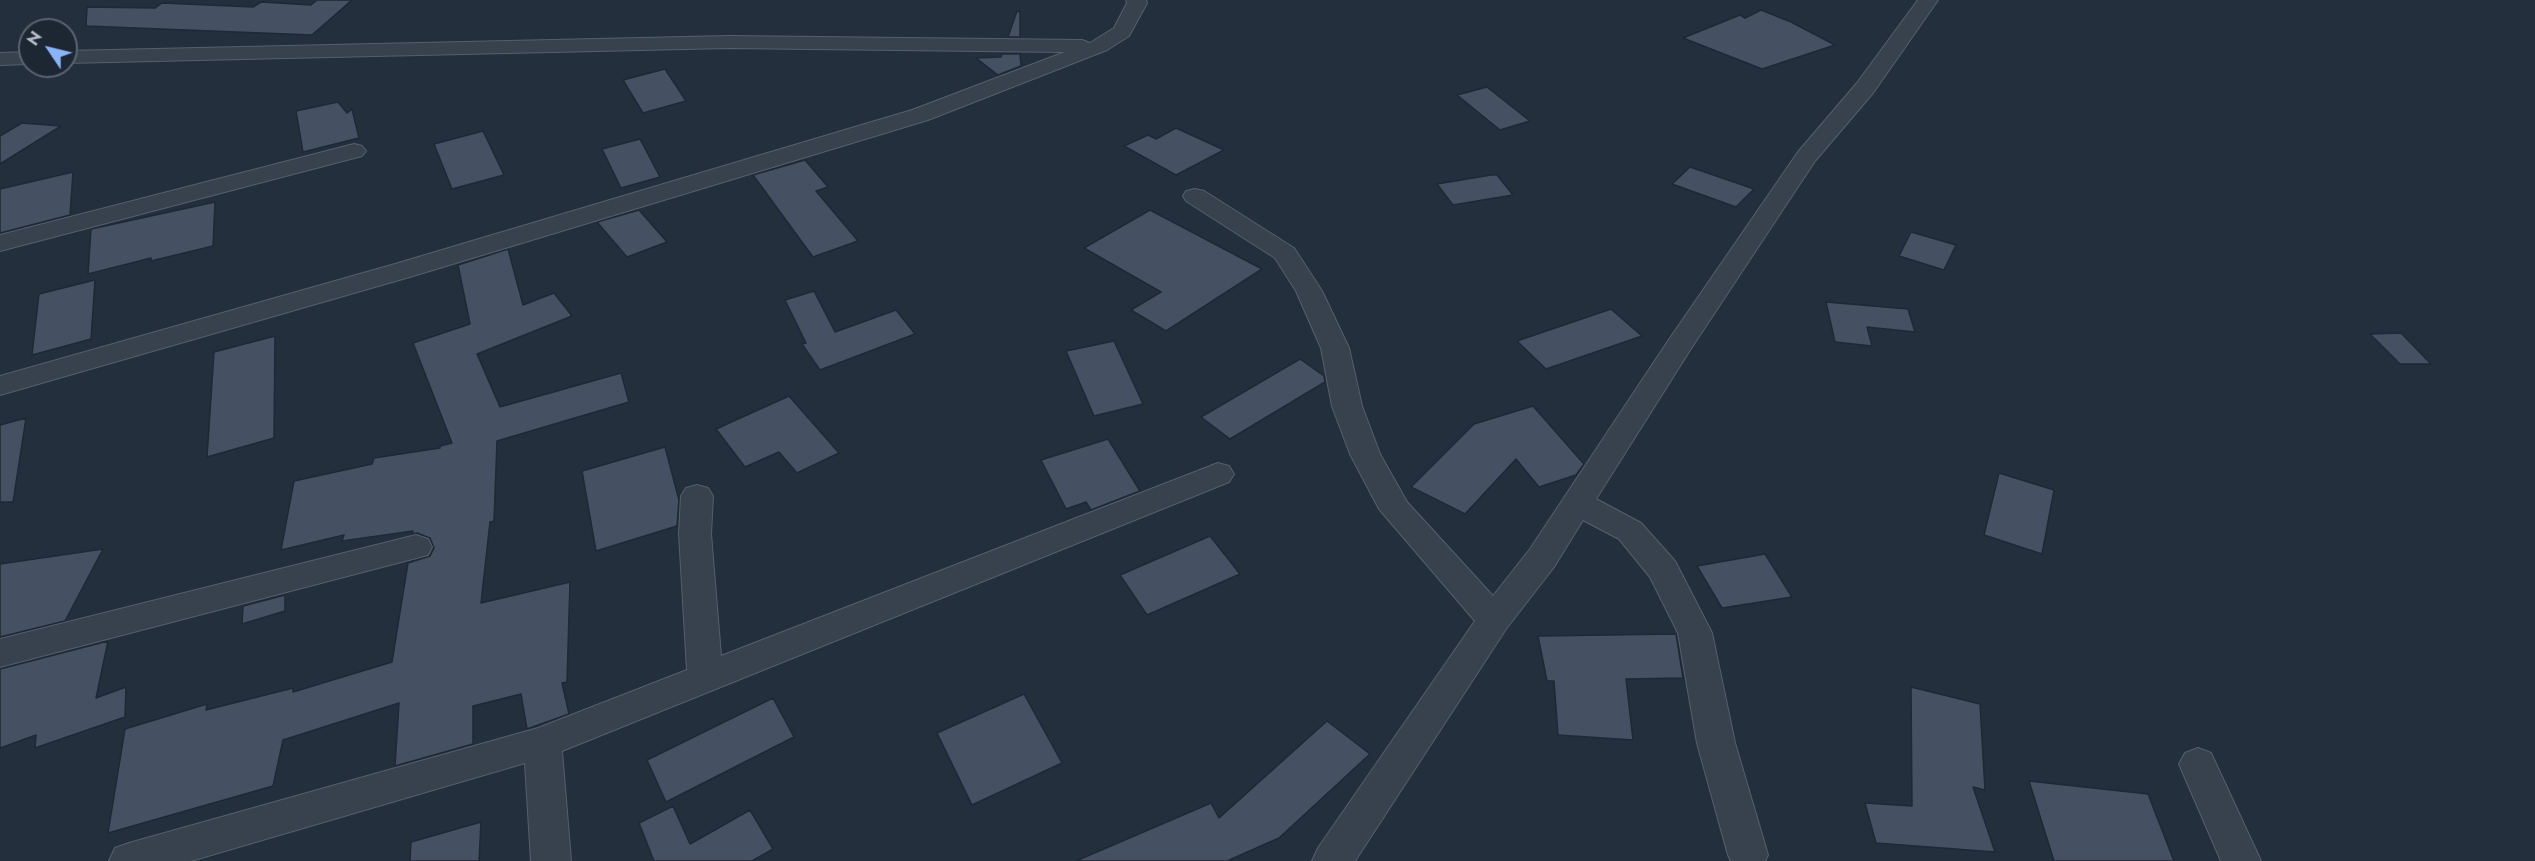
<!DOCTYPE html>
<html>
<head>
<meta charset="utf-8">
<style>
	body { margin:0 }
	#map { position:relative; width:2535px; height:861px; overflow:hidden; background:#242f3e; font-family:Jost,sans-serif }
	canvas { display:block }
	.north { position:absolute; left:18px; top:18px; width:60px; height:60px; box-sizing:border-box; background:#1d2633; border:2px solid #59626f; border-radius:50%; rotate:305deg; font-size:16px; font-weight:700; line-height:24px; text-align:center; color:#b4bcc9 }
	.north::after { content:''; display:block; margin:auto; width:21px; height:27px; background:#8ab4f8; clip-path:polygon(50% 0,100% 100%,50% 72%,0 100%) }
</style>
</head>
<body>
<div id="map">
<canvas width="2535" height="861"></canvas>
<div class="north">N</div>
</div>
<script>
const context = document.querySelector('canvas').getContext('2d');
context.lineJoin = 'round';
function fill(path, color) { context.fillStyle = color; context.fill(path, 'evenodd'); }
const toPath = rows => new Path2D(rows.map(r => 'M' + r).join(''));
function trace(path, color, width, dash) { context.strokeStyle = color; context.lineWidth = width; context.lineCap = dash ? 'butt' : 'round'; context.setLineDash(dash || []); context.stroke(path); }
const building = toPath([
	[317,0,352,0,312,35,86,26,87,7,155,8,162,3,253,7,261,2,311,5,317,0],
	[1761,10,1791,22,1835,45,1762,69,1683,38,1740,15,1745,18,1761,10],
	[1017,11,1020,12,1020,37,1008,37,1017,11],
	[1002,54,1020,54,1021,66,998,75,976,58,1001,57,1002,54],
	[665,69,686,101,643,113,623,80,665,69],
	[1487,87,1530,121,1500,130,1457,95,1487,87],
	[338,102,347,113,352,109,359,138,303,152,296,111,338,102],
	[22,123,61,126,0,164,0,136,22,123],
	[1176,128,1224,150,1176,175,1124,146,1148,135,1156,139,1176,128],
	[483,131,504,175,452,189,434,144,483,131],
	[640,139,660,177,621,188,602,149,640,139],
	[805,160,828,187,816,191,858,241,813,257,753,175,805,160],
	[1690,167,1754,189,1736,207,1672,184,1690,167],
	[73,172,70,215,0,233,0,189,73,172],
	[1491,175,1497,175,1513,195,1453,205,1437,184,1491,175],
	[215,202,213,246,151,261,151,258,88,274,91,229,215,202],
	[639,210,667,242,627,257,597,222,639,210],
	[1150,210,1262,269,1166,331,1131,310,1161,292,1084,248,1150,210],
	[1911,232,1956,245,1944,270,1899,256,1911,232],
	[508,249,523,305,554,293,572,316,477,354,500,407,621,373,629,402,497,441,494,521,490,522,481,603,570,582,567,682,562,683,569,714,527,729,521,694,473,706,473,744,395,766,399,703,283,740,273,786,108,833,125,729,207,704,206,710,293,688,293,692,392,662,408,563,430,556,434,548,430,538,417,533,412,534,413,531,342,541,344,535,281,550,294,481,372,464,374,458,440,448,440,446,452,443,413,343,470,324,458,265,508,249],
	[95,280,91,339,32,355,39,294,95,280],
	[814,291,835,332,896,310,915,334,820,370,802,344,806,343,785,300,814,291],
	[1826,302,1908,309,1915,332,1867,327,1872,346,1835,342,1826,302],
	[1611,309,1642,336,1546,369,1517,341,1611,309],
	[2401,333,2431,364,2400,364,2370,334,2401,333],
	[275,336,274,438,207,457,214,352,275,336],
	[1114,341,1143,404,1094,416,1066,351,1114,341],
	[1300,359,1324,376,1325,382,1230,439,1201,417,1300,359],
	[789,396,839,453,797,473,779,452,745,467,716,429,789,396],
	[1533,406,1584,464,1576,475,1539,487,1516,459,1465,514,1411,487,1474,424,1533,406],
	[26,418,13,502,0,502,0,425,26,418],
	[1108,439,1140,491,1091,510,1086,502,1066,509,1041,460,1108,439],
	[665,447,679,500,677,526,596,551,582,471,665,447],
	[1999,473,2054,490,2042,554,1984,535,1999,473],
	[1210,536,1240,574,1147,615,1120,575,1210,536],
	[103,549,65,621,0,637,0,564,103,549],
	[1765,554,1792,597,1722,608,1697,566,1765,554],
	[285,595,285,611,242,624,243,606,285,595],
	[1676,634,1683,678,1626,679,1633,740,1558,735,1554,681,1547,681,1538,636,1676,634],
	[108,641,96,698,126,687,125,717,35,748,36,735,0,748,0,669,108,641],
	[1911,687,1980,704,1985,790,1973,787,1995,852,1876,843,1865,803,1912,806,1911,687],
	[1024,694,1062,763,972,805,937,733,1024,694],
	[773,698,794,737,666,802,647,760,773,698],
	[1327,721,1370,754,1279,838,1227,861,1076,861,1211,803,1219,818,1327,721],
	[2029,781,2148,794,2174,861,2054,861,2029,781],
	[673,806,690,844,750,810,773,849,752,861,654,861,639,823,673,806],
	[481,822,479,861,410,861,411,842,481,822]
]);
fill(building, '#455162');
trace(building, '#1f2835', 1.5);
const minor = toPath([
	[1126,0,1146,0,1147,3,1129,36,1107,50,928,120,413,276,0,395,0,376,395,264,912,110,1065,52,729,48,66,63,66,51,729,36,1082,40,1090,43,1114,28,1127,3,1126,0],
	[1918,0,1938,0,1873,93,1815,161,1692,347,1596,499,1641,523,1675,561,1712,633,1735,743,1768,855,1765,861,1731,861,1728,855,1697,743,1678,633,1650,577,1619,539,1583,520,1554,567,1506,629,1355,861,1312,861,1318,848,1475,621,1379,509,1350,454,1332,406,1321,348,1296,291,1275,258,1186,201,1183,196,1186,191,1195,189,1204,191,1294,248,1322,291,1349,348,1362,406,1380,454,1407,502,1493,596,1530,549,1668,341,1798,152,1857,83,1918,0],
	[30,52,30,64,0,65,0,53,30,52],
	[354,144,362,146,366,151,362,156,0,251,0,235,354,144],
	[1218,463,1229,466,1234,474,1229,482,562,751,571,861,531,861,525,763,191,861,109,861,115,848,129,843,538,728,687,670,679,534,681,496,686,488,697,485,708,488,713,496,711,534,721,656,1218,463],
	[416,535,428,539,432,547,428,555,0,667,0,639,416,535],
	[2198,748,2211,753,2261,861,2221,861,2179,764,2185,753,2198,748]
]);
trace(minor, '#565f6c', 2);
fill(minor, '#38414e');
</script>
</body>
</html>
